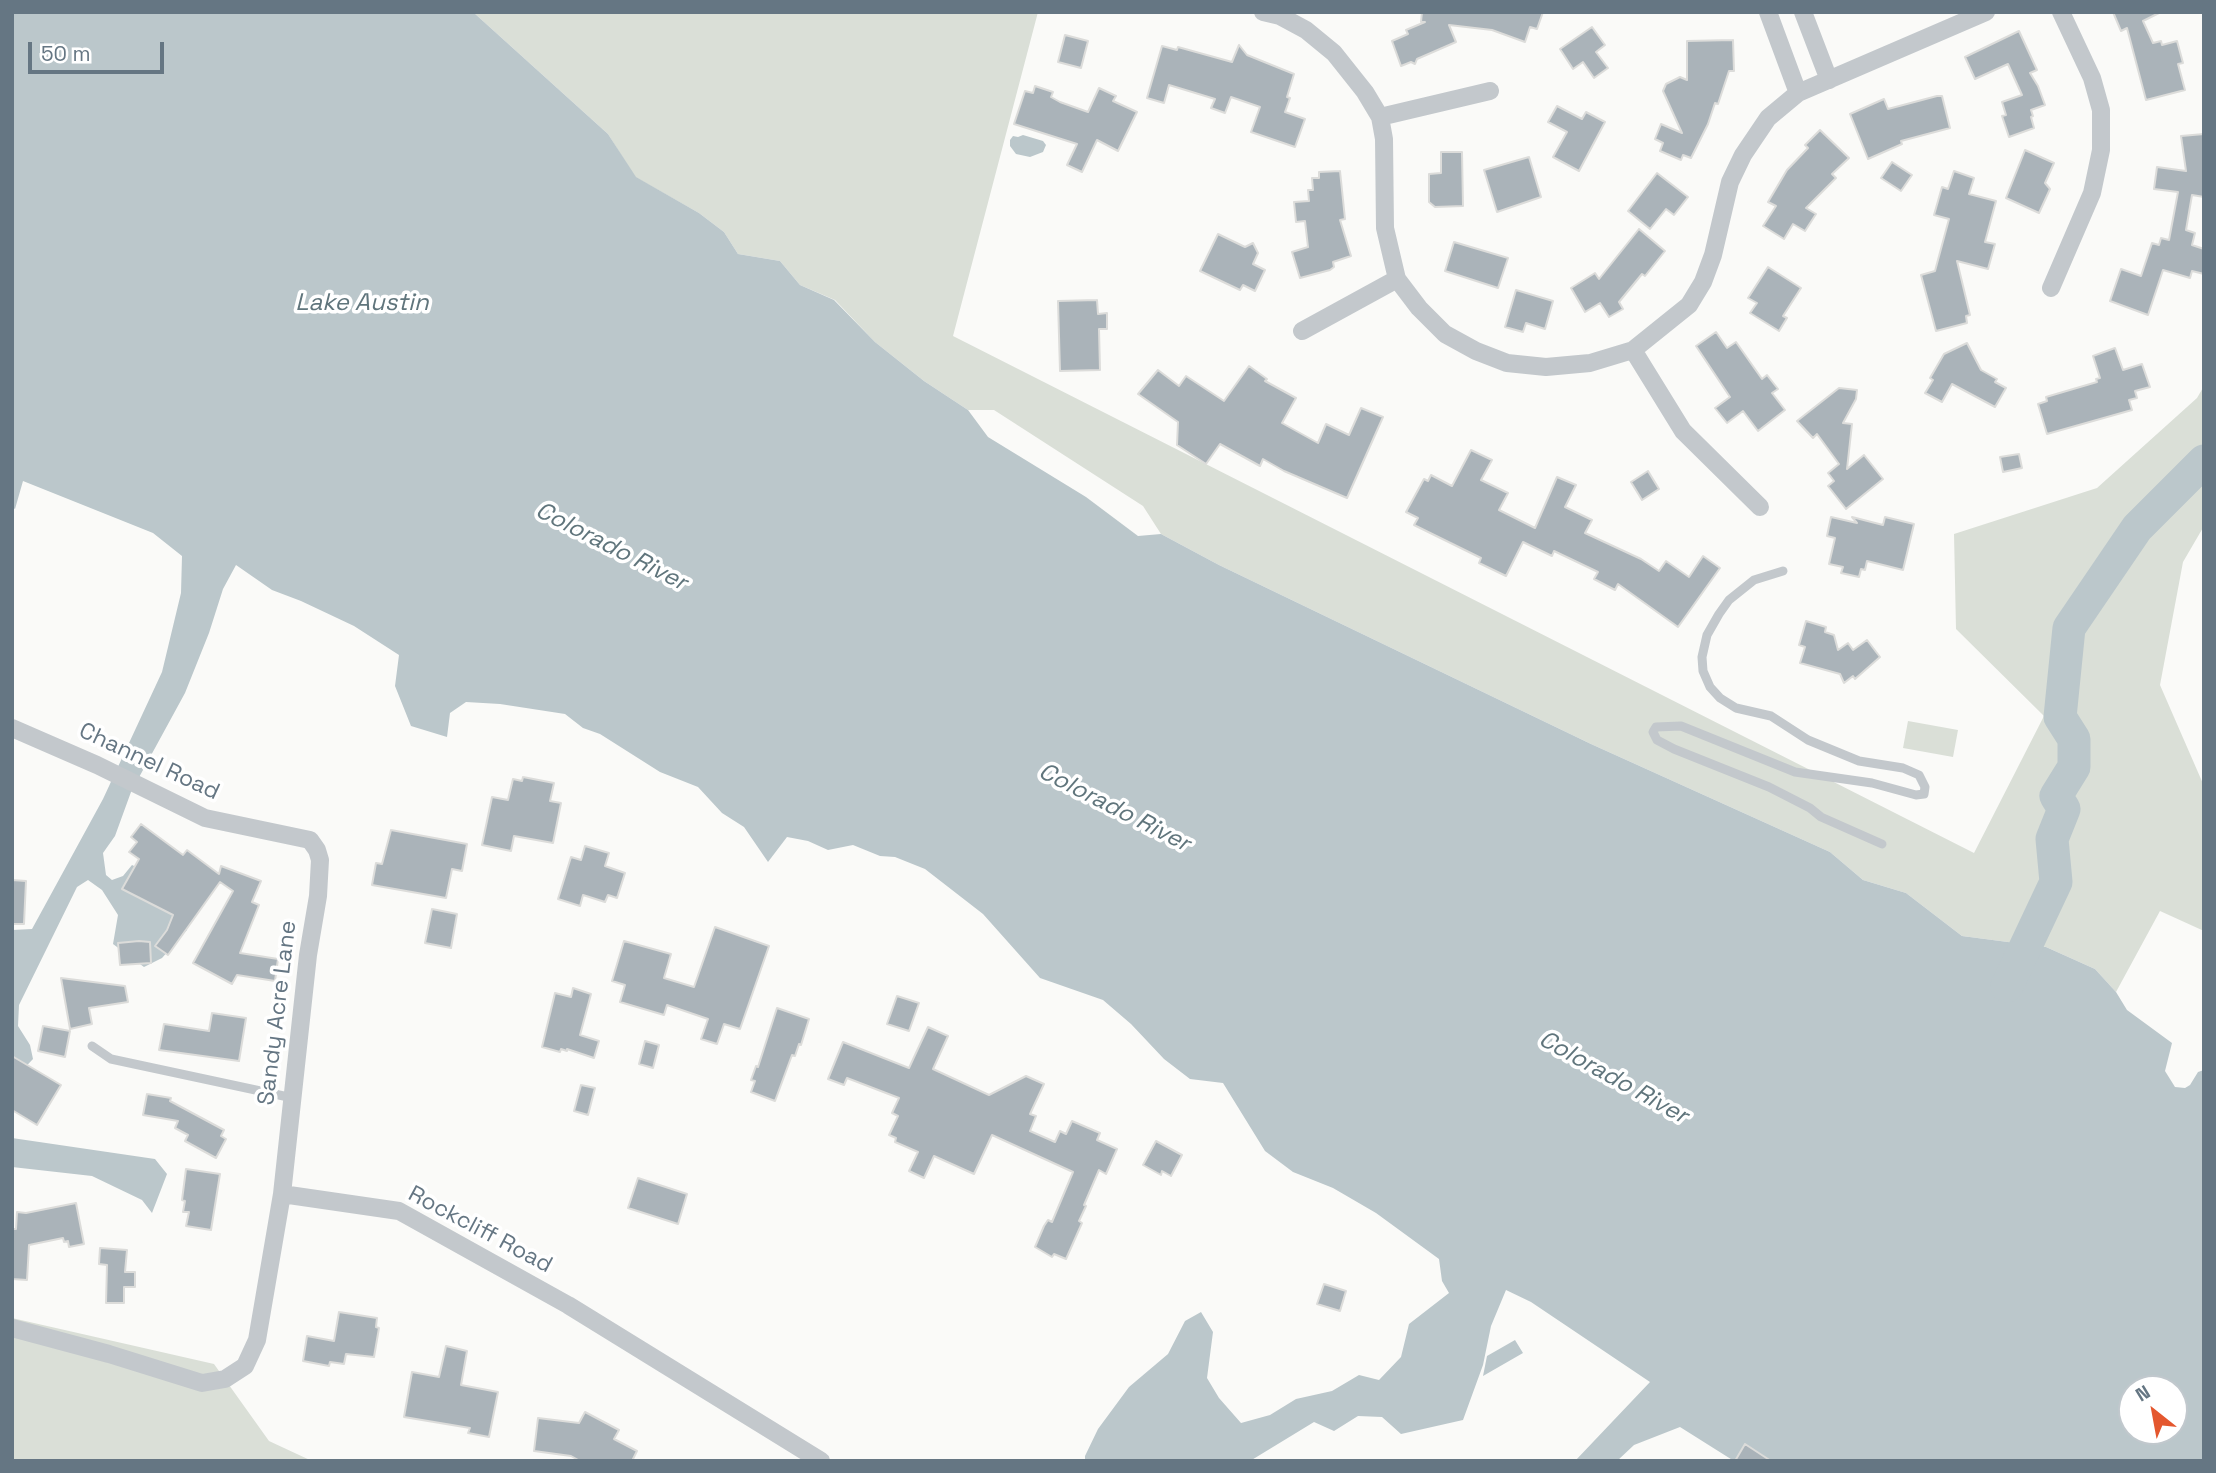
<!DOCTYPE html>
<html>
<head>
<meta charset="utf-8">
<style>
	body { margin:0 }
	#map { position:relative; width:2216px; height:1473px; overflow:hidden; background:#fafaf8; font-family:"Space Grotesk",sans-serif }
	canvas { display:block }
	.frame { position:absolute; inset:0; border:14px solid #657683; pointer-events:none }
	.north { position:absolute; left:2118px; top:1375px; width:70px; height:70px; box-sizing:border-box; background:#fff; border:2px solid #c1c8cd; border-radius:50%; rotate:329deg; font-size:19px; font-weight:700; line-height:28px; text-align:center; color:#657683 }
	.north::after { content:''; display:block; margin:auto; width:24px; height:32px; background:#e4572e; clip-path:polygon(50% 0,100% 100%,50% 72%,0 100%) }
	.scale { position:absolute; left:28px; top:42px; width:136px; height:32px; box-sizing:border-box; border:4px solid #657683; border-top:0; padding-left:9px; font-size:21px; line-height:24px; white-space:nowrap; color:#657683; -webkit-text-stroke:5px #fff; paint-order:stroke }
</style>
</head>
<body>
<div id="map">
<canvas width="2216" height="1473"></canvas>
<div class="frame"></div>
<div class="north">N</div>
<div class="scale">50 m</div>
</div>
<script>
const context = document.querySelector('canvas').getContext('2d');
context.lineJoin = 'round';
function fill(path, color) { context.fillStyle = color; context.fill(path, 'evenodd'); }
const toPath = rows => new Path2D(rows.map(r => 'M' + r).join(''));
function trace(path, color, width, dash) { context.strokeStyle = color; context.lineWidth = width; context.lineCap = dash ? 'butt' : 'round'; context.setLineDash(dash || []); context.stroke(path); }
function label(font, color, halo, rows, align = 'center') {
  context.font = font + ' "Space Grotesk",sans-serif'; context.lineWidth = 7; context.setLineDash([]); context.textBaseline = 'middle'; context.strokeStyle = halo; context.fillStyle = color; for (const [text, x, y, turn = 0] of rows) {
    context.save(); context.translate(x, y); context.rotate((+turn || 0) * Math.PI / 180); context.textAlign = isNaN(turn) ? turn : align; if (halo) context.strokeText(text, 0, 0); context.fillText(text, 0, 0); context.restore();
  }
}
fill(toPath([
	[473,12,1038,12,953,336,1974,853,2044,716,1956,629,1954,534,2097,488,2197,398,2204,386,2204,526,2183,562,2160,685,2204,786,2204,931,2160,911,2116,992,2095,969,2046,947,1962,936,1906,893,1863,880,1830,852,1591,744,1219,565,1161,534,1143,506,994,410,968,410,924,381,875,342,835,300,800,285,780,261,738,254,724,232,699,213,635,177,608,134],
	[1908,721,1958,730,1953,757,1903,748],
	[12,1318,214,1364,269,1441,312,1461,12,1461]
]), '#dadfd7');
fill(toPath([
	[12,12,473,12,608,134,636,177,699,213,724,232,738,254,780,261,800,285,834,300,875,342,924,381,968,410,988,437,1086,497,1138,536,1161,534,1219,565,1591,744,1830,852,1863,880,1906,893,1962,936,2046,947,2095,969,2116,992,2127,1010,2172,1043,2165,1071,2175,1087,2185,1088,2190,1085,2198,1072,2204,1070,2204,1461,1734,1461,1680,1427,1634,1445,1617,1461,1575,1461,1650,1382,1531,1302,1506,1290,1491,1326,1483,1365,1463,1420,1401,1434,1382,1417,1358,1416,1334,1431,1314,1422,1250,1461,1085,1461,1085,1456,1098,1429,1129,1387,1168,1354,1185,1321,1201,1312,1213,1332,1207,1378,1219,1398,1241,1423,1270,1415,1296,1399,1332,1391,1359,1375,1379,1380,1401,1357,1409,1324,1449,1293,1442,1281,1439,1259,1376,1213,1333,1188,1293,1172,1265,1151,1223,1083,1190,1079,1164,1059,1131,1024,1103,1000,1040,978,983,914,925,869,895,857,880,856,853,845,828,850,808,841,787,837,768,862,744,827,722,813,698,787,660,772,600,734,583,728,565,714,500,704,466,702,450,713,447,737,411,726,395,686,399,655,354,626,301,601,272,590,236,565,223,589,209,633,185,693,131,792,115,836,103,853,106,875,112,880,123,876,132,865,169,883,187,930,162,958,144,967,113,944,118,915,102,890,88,880,77,887,19,1005,18,1026,30,1045,33,1059,12,1081,12,930,32,929,103,799,162,672,181,593,182,556,153,533,23,481,15,509,12,507],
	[2132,1389,2174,1389,2174,1431,2132,1431],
	[1023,135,1043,141,1046,145,1043,152,1030,157,1016,154,1010,146,1010,140,1013,136,1018,137],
	[12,1138,155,1159,167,1174,152,1213,142,1200,92,1176,12,1167],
	[1515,1340,1523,1353,1483,1376,1487,1356]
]), '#bbc7cb');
trace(toPath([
	[2007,986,2056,882,2052,839,2064,809,2056,796,2074,767,2074,739,2060,717,2069,628,2137,528,2204,461]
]), '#bbc7cb', 33);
const building = toPath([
	[1422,12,1543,12,1537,29,1530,27,1525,42,1492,30,1449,25,1456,42,1417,59,1415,64,1411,62,1401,66,1392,41,1408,34,1406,30,1425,22,1421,22,1422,12],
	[2113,12,2161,12,2143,21,2153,43,2161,41,2162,45,2177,41,2183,63,2178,64,2185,90,2146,100,2127,28,2121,31,2113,12],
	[1592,27,1605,45,1596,52,1608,68,1594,78,1583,62,1573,69,1560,49,1592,27],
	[2019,31,2037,70,2030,73,2038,86,2045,105,2031,110,2033,116,2031,117,2034,128,2009,137,2002,116,2006,115,2002,102,2022,95,2008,64,1975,79,1965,57,2019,31],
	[1065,35,1088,41,1081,68,1058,62,1065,35],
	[1733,40,1734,71,1729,71,1718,104,1715,103,1708,124,1691,158,1683,155,1681,160,1660,151,1663,143,1655,139,1661,124,1682,133,1663,91,1666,84,1680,77,1687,80,1687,41,1733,40],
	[1239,45,1247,55,1294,74,1287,97,1290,98,1285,112,1305,119,1295,147,1251,132,1260,107,1231,97,1225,113,1211,108,1215,99,1169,85,1164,103,1147,98,1162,46,1177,50,1178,47,1232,62,1239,45],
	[1035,86,1053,92,1051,97,1060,102,1088,112,1099,88,1116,96,1113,101,1137,112,1118,151,1097,140,1082,172,1067,165,1077,144,1014,124,1025,91,1033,93,1035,86],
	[1937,96,1942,96,1950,128,1901,141,1902,144,1868,159,1850,114,1884,99,1888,109,1937,96],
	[1557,106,1582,119,1586,112,1605,122,1579,171,1553,157,1567,132,1548,122,1557,106],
	[1820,130,1849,158,1832,174,1836,178,1806,208,1816,214,1805,231,1793,224,1784,239,1763,226,1776,206,1768,202,1787,170,1808,148,1805,145,1820,130],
	[2204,134,2204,197,2192,195,2186,230,2195,233,2192,245,2204,249,2204,274,2192,271,2190,278,2163,270,2148,315,2110,301,2121,269,2141,276,2152,243,2159,245,2161,238,2169,240,2178,192,2154,189,2157,167,2186,171,2181,136,2204,134],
	[2025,150,2054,163,2045,183,2050,189,2039,213,2006,198,2025,150],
	[1441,152,1462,152,1463,206,1435,207,1429,202,1429,174,1441,173,1441,152],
	[1529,157,1541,197,1497,212,1484,170,1529,157],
	[1892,162,1912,175,1901,191,1881,178,1892,162],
	[1340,171,1345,219,1340,220,1351,256,1333,262,1334,267,1330,270,1300,278,1292,252,1308,247,1305,221,1296,222,1294,202,1309,201,1308,190,1313,190,1312,178,1319,178,1319,172,1340,171],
	[1954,171,1974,178,1969,194,1996,201,1985,242,1995,244,1988,269,1957,261,1970,315,1966,316,1967,323,1936,331,1921,275,1935,271,1949,219,1934,215,1942,187,1948,189,1954,171],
	[1657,173,1688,197,1674,215,1666,209,1650,229,1628,211,1657,173],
	[1639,229,1665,251,1645,276,1642,274,1619,302,1623,309,1609,317,1600,303,1585,312,1571,288,1595,273,1599,279,1639,229],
	[1218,234,1245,247,1253,243,1258,253,1253,264,1265,270,1255,291,1243,285,1240,290,1200,271,1218,234],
	[1454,242,1508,258,1498,288,1445,271,1454,242],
	[1768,267,1801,288,1783,316,1787,318,1779,331,1750,313,1757,303,1748,298,1768,267],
	[1516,290,1553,301,1545,329,1526,323,1523,332,1505,327,1516,290],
	[1097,300,1098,314,1107,313,1107,329,1099,329,1100,370,1060,371,1058,301,1097,300],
	[1716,332,1727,348,1736,342,1762,379,1767,375,1778,389,1772,393,1785,410,1758,431,1743,411,1727,423,1715,408,1730,397,1696,346,1716,332],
	[1967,343,1981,370,1997,379,1995,382,2006,388,1995,407,1952,384,1942,402,1925,393,1933,380,1930,378,1944,354,1967,343],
	[2115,348,2123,370,2142,364,2150,387,2135,391,2137,398,2129,400,2132,410,2047,434,2038,404,2047,401,2046,397,2097,382,2096,379,2100,378,2093,356,2115,348],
	[1249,366,1267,379,1265,381,1296,398,1282,423,1318,443,1326,424,1349,435,1361,408,1383,417,1347,498,1284,471,1263,459,1260,466,1220,444,1206,464,1177,445,1178,422,1138,394,1158,370,1179,386,1186,376,1224,401,1249,366],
	[1839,388,1857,390,1856,399,1843,423,1852,424,1847,469,1864,455,1883,479,1846,509,1828,486,1834,481,1828,473,1839,464,1817,434,1813,438,1797,421,1839,388],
	[1471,450,1492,460,1481,480,1508,493,1499,510,1535,528,1557,477,1576,485,1565,507,1592,520,1585,533,1641,559,1659,571,1666,561,1689,577,1703,556,1720,568,1678,627,1618,584,1615,590,1594,579,1598,572,1554,551,1552,556,1523,542,1506,576,1479,563,1481,558,1414,525,1418,518,1406,512,1424,479,1428,481,1431,475,1452,486,1471,450],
	[2019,454,2022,468,2003,472,2000,457,2019,454],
	[1648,471,1659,489,1642,500,1631,482,1648,471],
	[1831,517,1857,523,1852,517,1883,525,1885,517,1914,524,1903,570,1867,561,1865,570,1861,569,1859,577,1841,573,1843,567,1829,564,1835,538,1827,536,1831,517],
	[1806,621,1826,627,1825,632,1834,635,1838,650,1848,643,1853,650,1867,640,1880,657,1855,679,1853,676,1844,683,1840,674,1800,663,1805,647,1799,645,1806,621],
	[523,777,554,783,550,801,561,803,553,843,514,836,511,851,482,845,492,797,508,800,513,779,522,781,523,777],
	[141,824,183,855,187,850,219,874,221,866,261,881,252,902,259,905,240,953,278,959,275,981,237,975,232,984,193,963,233,891,220,882,168,955,155,946,167,930,173,915,122,889,139,859,129,852,137,842,131,837,141,824],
	[391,830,467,844,462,871,452,869,446,898,372,885,376,863,382,864,391,830],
	[585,846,609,853,605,866,625,873,617,898,608,895,605,902,583,895,580,906,558,899,571,857,581,860,585,846],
	[12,880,26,881,24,924,12,924,12,880],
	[432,909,457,914,451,948,425,943,432,909],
	[715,927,769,946,740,1029,724,1024,717,1044,701,1039,708,1019,667,1005,664,1015,620,1002,625,985,612,981,624,941,671,954,664,978,694,987,715,927],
	[139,941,150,942,151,963,120,965,118,943,139,941],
	[61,978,125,986,128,1002,89,1008,92,1024,70,1029,61,978],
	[573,988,591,994,580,1035,599,1041,594,1058,567,1049,567,1051,561,1049,560,1052,542,1047,555,993,571,997,573,988],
	[897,996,919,1003,909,1031,887,1024,897,996],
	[777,1008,809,1019,801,1045,799,1044,795,1056,792,1055,775,1101,751,1092,755,1081,751,1080,756,1066,758,1067,777,1008],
	[212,1013,246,1018,239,1061,159,1050,164,1024,209,1031,212,1013],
	[43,1026,70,1031,65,1057,38,1051,43,1026],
	[928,1027,948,1036,933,1069,989,1095,1026,1076,1044,1084,1030,1114,1036,1116,1030,1131,1055,1142,1060,1131,1066,1134,1072,1121,1100,1133,1097,1140,1117,1149,1106,1174,1099,1170,1084,1205,1086,1206,1079,1221,1082,1223,1066,1259,1054,1254,1052,1257,1035,1247,1044,1226,1048,1220,1052,1222,1073,1172,992,1135,974,1174,934,1156,924,1178,909,1171,918,1152,895,1142,896,1138,889,1135,898,1116,892,1113,899,1098,847,1078,844,1085,828,1079,843,1042,909,1068,928,1027],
	[645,1041,659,1045,653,1068,639,1064,645,1041],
	[12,1056,61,1085,37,1125,12,1110,12,1056],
	[581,1085,595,1088,588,1115,574,1111,581,1085],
	[147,1094,171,1098,170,1101,224,1130,221,1136,226,1139,216,1158,185,1141,188,1135,175,1128,178,1121,143,1115,147,1094],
	[1156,1141,1182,1155,1171,1176,1162,1171,1161,1175,1143,1165,1156,1141],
	[186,1169,220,1174,211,1230,186,1226,189,1212,183,1212,185,1201,182,1200,186,1169],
	[638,1178,687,1194,678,1224,628,1208,638,1178],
	[76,1203,84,1244,69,1247,68,1241,64,1242,63,1238,29,1245,27,1280,12,1279,12,1229,16,1229,17,1212,26,1213,76,1203],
	[100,1248,127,1250,125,1272,135,1272,135,1287,124,1287,124,1303,106,1303,107,1265,99,1264,100,1248],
	[1324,1284,1346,1291,1340,1311,1317,1304,1324,1284],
	[339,1312,377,1318,376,1327,379,1328,374,1357,346,1354,344,1364,330,1362,329,1366,303,1361,307,1336,334,1341,339,1312],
	[446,1346,467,1351,461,1385,498,1392,489,1437,468,1433,470,1428,404,1417,412,1372,439,1377,446,1346],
	[585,1412,619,1430,614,1439,637,1451,632,1461,580,1461,571,1456,534,1451,538,1418,579,1423,585,1412],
	[1745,1444,1771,1461,1735,1461,1745,1444]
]);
fill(building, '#aab3b9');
trace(building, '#dcdcda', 2);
trace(toPath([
	[1783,571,1754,580,1729,600,1719,614,1707,635,1702,657,1703,671,1710,687,1720,698,1736,708,1771,716,1808,740,1859,761,1903,768,1919,775,1925,787,1924,794,1916,795,1872,783,1795,772,1681,726,1656,727,1653,732,1657,740,1674,749,1769,787,1810,808,1821,817,1882,844],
	[92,1046,111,1059,293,1098]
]), '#c3c8cc', 9);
trace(toPath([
	[1263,12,1280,16,1306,30,1334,53,1365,92,1380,117,1384,139,1385,228,1397,279,1419,308,1445,334,1476,351,1507,363,1546,367,1590,363,1633,350,1689,305,1703,282,1713,255,1730,182,1743,155,1768,118,1798,93,1986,12],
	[1768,12,1798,93],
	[1803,12,1829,80],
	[1380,117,1490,91],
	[2051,288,2092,193,2101,150,2101,110,2092,78,2061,12],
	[1302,331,1397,279],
	[1633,350,1683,431,1760,507],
	[12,728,97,765,205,818,310,840,317,850,320,860,318,896,308,955,282,1194,257,1340,245,1366,225,1379,202,1383,109,1354,12,1328],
	[282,1194,399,1211,568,1305,821,1461]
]), '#c3c8cc', 18);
label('23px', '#657683', '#fff', [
	["Channel Road",149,762,25],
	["Sandy Acre Lane",278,1013,-83],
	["Rockcliff Road",480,1230,28]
]);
label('italic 24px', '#60757c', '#fff', [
	["Lake Austin",362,303],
	["Colorado River",611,547,27],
	["Colorado River",1114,808,27],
	["Colorado River",1613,1078,29]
]);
</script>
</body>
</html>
